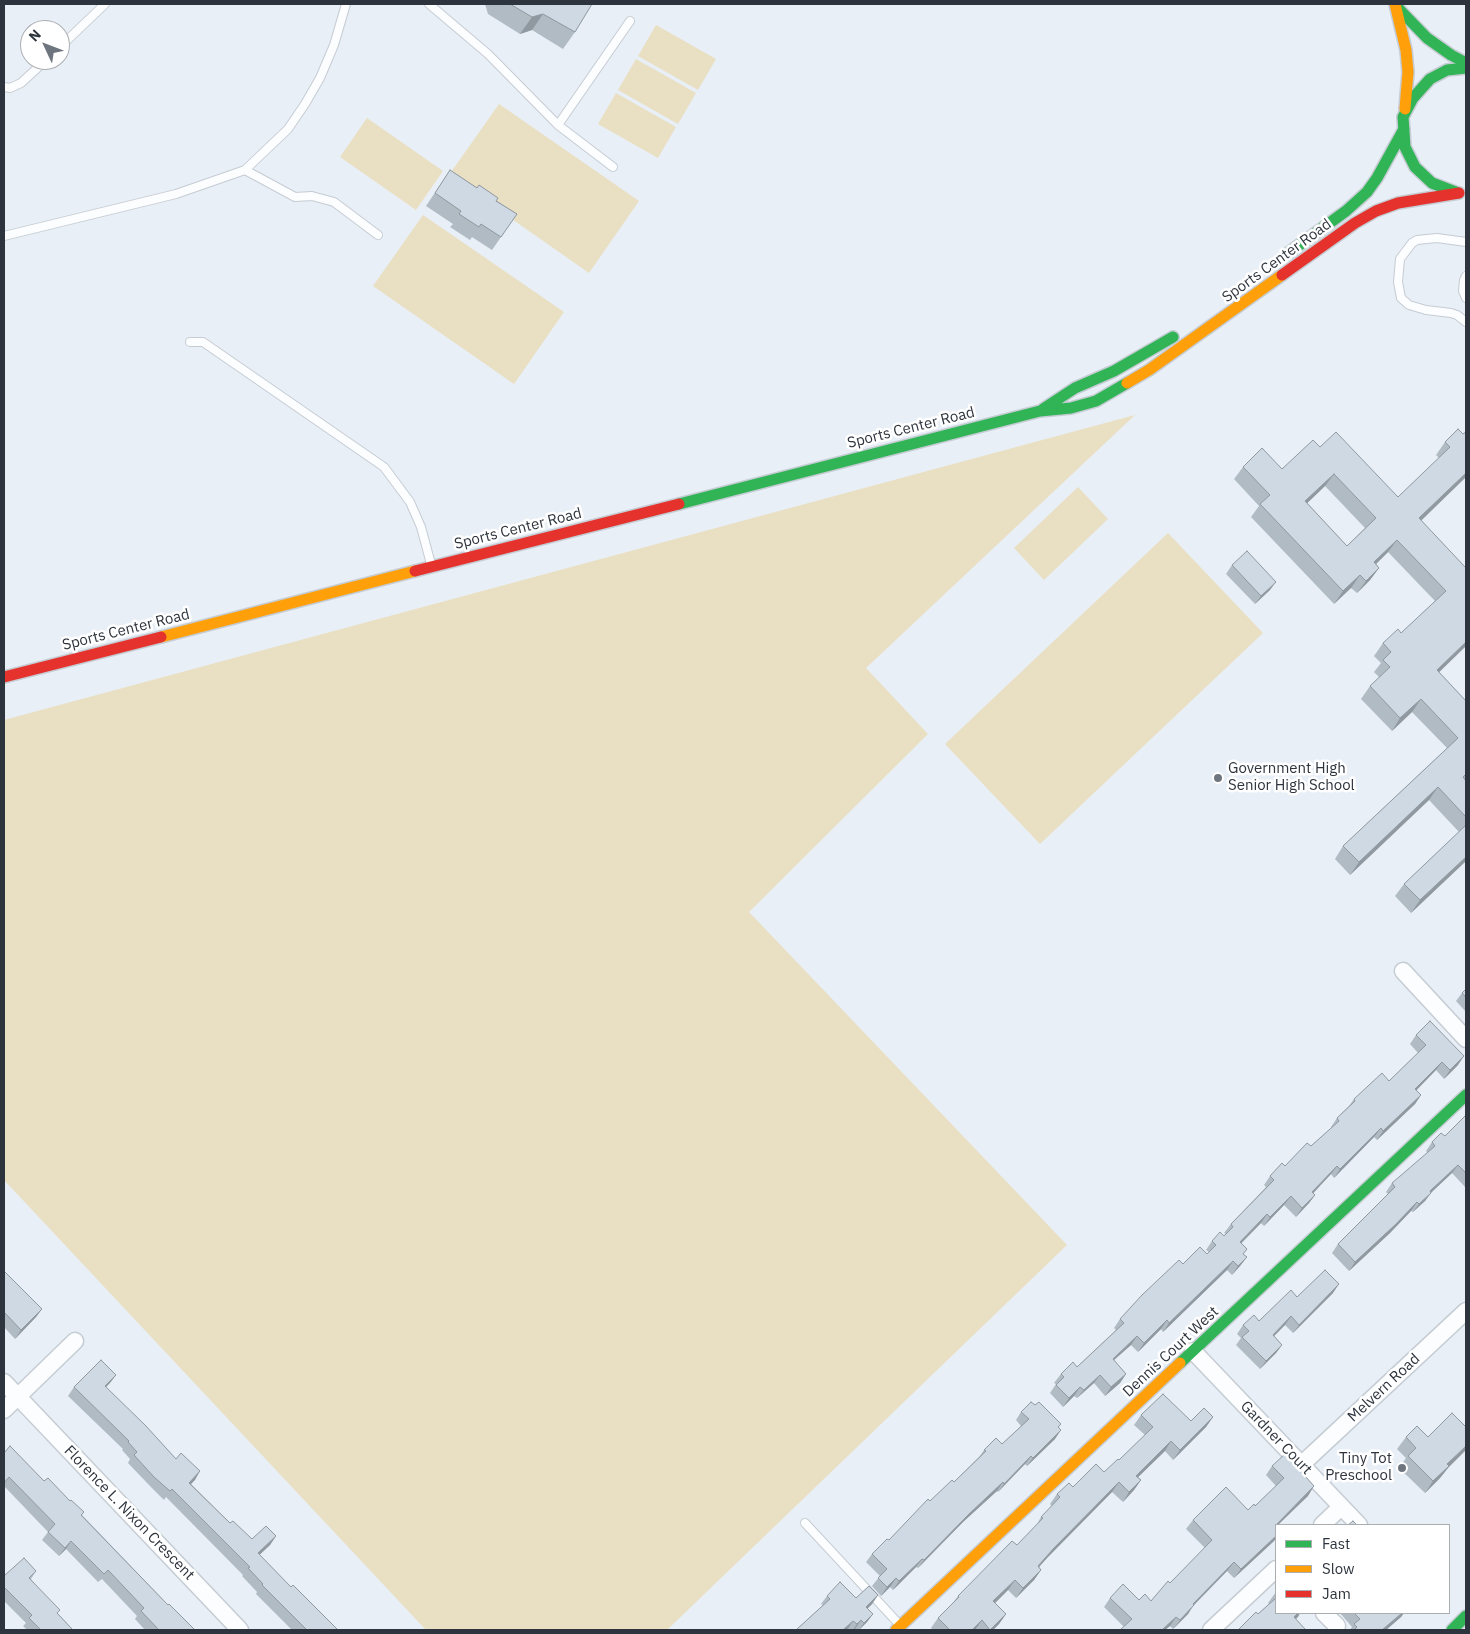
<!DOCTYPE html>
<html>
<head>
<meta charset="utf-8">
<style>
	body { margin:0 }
	#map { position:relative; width:1470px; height:1634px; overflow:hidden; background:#e9eff6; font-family:"IBM Plex Sans",sans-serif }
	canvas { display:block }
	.frame { position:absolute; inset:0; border:5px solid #2d343d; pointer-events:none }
	.legend { position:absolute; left:1275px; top:1524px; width:175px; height:90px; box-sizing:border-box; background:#fff; border:1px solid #abaeb1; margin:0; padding:6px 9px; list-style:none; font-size:15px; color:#2d343d }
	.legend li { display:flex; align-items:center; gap:10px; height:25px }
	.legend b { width:25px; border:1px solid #abaeb1 }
	.north { position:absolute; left:20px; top:20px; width:50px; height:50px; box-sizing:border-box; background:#fff; border:1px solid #abaeb1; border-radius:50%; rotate:313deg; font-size:14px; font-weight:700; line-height:20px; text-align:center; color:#2d343d }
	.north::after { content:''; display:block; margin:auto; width:18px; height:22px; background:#6f757e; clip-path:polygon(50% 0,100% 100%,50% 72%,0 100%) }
</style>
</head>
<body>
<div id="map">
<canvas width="1470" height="1634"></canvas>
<div class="frame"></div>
<ul class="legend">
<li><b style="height:6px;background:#30b455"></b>Fast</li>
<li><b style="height:6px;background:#ff9f0a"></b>Slow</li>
<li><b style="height:6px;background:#e5322d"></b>Jam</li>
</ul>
<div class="north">N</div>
</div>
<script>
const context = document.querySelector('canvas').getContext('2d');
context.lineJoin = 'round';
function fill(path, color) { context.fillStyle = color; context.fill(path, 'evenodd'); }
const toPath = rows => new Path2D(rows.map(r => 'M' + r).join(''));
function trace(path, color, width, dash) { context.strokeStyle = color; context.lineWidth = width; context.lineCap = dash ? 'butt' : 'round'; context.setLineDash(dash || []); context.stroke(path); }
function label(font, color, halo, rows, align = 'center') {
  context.font = font + ' "IBM Plex Sans",sans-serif'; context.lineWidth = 5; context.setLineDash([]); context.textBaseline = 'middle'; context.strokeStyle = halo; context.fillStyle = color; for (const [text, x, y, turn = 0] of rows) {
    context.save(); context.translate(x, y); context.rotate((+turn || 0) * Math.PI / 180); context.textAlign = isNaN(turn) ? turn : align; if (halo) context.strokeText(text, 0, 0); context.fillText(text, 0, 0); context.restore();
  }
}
fill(toPath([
	[656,25,716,59,698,90,638,56],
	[636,59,696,93,678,124,618,90],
	[616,93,676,127,658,158,598,124],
	[499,104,639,201,589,273,449,175],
	[367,118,443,171,416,210,340,157],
	[423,215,564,312,514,384,373,286],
	[1135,415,866,668,928,734,749,912,1067,1245,667,1630,426,1630,4,1180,4,720],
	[1078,487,1108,519,1044,580,1014,548],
	[1168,533,1263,633,1040,844,945,744]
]), '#e9dfc2');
const lane = toPath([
	[429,4,488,54,558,125,613,167],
	[60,47,105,4],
	[4,87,10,88,21,83,46,60],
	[558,125,630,21],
	[245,170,295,197,312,196,334,202,378,235],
	[4,236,176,194,245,170,288,129,305,104,320,78,334,45,346,4],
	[1466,242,1437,238,1417,240,1412,243,1400,259,1398,282,1401,298,1409,305,1426,310,1451,313,1457,315,1466,322],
	[1466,276,1464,280,1463,291,1466,298],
	[190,342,203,342,384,467,410,502,421,527,431,564],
	[805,1523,899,1624]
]);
const street = toPath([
	[1403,971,1466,1039],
	[1193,1351,1359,1525],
	[4,1382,240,1630],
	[4,1410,75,1341],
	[1301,1465,1466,1311],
	[1322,1525,1341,1507],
	[1324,1613,1337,1626],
	[1211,1630,1276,1569]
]);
const fast = toPath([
	[1397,7,1427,38,1451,55,1466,63],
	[1458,193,1432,183,1415,167,1405,147,1403,117,1413,98,1430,79,1447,70,1466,68],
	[1287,254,1346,211,1367,192,1377,178,1404,129],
	[1043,409,1075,388,1114,371,1173,337],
	[679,504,1040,411,1071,408,1096,401,1127,383],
	[1180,1363,1466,1095],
	[1452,1630,1466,1616]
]);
const slow = toPath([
	[1395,4,1406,50,1408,72,1405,109],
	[1127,383,1149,370,1282,275],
	[161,637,415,571],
	[896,1630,1180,1363]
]);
const jam = toPath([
	[1282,275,1355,223,1376,211,1398,203,1459,193],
	[415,571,679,504],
	[4,677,161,637]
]);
trace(lane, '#c5ccd3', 10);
trace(street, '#c5ccd3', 19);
trace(fast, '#c5ccd3', 14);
trace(slow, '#c5ccd3', 14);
trace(jam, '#c5ccd3', 14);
trace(lane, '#fcfdfe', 8);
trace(street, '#fcfdfe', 16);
trace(fast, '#30b455', 11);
trace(slow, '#ff9f0a', 11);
trace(jam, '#e5322d', 11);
fill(toPath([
	[485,4,592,4,575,32,563,49,532,30,520,34,488,14],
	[450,170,517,214,492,250,472,237,470,240,450,227,453,224,426,206],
	[1466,432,1466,477,1421,521,1466,568,1466,646,1439,672,1466,701,1466,778,1465,779,1466,781,1466,861,1411,913,1395,896,1404,884,1459,832,1429,800,1350,875,1335,859,1343,846,1447,748,1412,712,1392,731,1361,699,1370,686,1379,677,1374,672,1381,663,1374,656,1383,643,1401,633,1435,601,1388,552,1376,564,1379,568,1370,580,1357,593,1351,588,1334,604,1251,517,1259,506,1234,479,1243,467,1282,469,1320,447,1398,497,1439,458,1436,455,1445,442,1463,434],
	[1325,486,1365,528,1347,546,1307,503],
	[1232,565,1270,590,1255,604,1226,574],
	[1466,989,1466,1012,1456,1001,1462,993],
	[1416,1035,1458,1065,1444,1079,1436,1070,1416,1090,1421,1095,1415,1104,1377,1140,1374,1137,1334,1178,1331,1174,1313,1193,1315,1195,1309,1203,1296,1217,1284,1205,1264,1226,1261,1223,1241,1244,1247,1249,1243,1254,1247,1257,1240,1266,1232,1275,1227,1270,1163,1332,1161,1329,1138,1352,1131,1345,1114,1360,1126,1374,1120,1383,1105,1396,1094,1383,1077,1398,1074,1396,1063,1407,1050,1393,1056,1384,1054,1383,1061,1374,1077,1367,1116,1330,1114,1328,1120,1319,1183,1264,1207,1254,1209,1252,1206,1250,1212,1241,1224,1236,1226,1234,1224,1233,1231,1224,1266,1187,1264,1185,1270,1176,1285,1166,1311,1146,1331,1128,1331,1127,1337,1118,1349,1106,1354,1099,1389,1081,1418,1053,1410,1044],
	[1466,1115,1466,1186,1465,1187,1452,1173,1431,1193,1425,1201,1413,1212,1411,1211,1390,1233,1349,1271,1332,1253,1338,1244,1388,1194,1386,1192,1392,1183,1428,1153,1426,1151,1432,1142,1445,1136],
	[4,1271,42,1309,36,1317,15,1339,4,1327],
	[1333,1293,1293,1333,1285,1325,1274,1336,1282,1345,1276,1353,1260,1369,1236,1345,1241,1338,1237,1334,1243,1325,1259,1321,1297,1297],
	[116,1375,106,1387,176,1459,200,1471,191,1484,230,1523,252,1539,276,1536,270,1545,259,1555,291,1587,338,1630,292,1630,256,1594,257,1592,242,1576,243,1575,166,1497,164,1500,149,1485,128,1463,130,1459,122,1450,123,1449,68,1396,74,1387],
	[1035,1405,1061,1424,1058,1428,1055,1439,1027,1466,1025,1464,998,1492,997,1491,963,1522,918,1568,916,1567,893,1590,890,1587,881,1596,872,1586,880,1576,866,1562,872,1554,889,1540,930,1501,954,1482,979,1457,984,1450,1002,1444,1021,1426,1016,1420,1021,1412],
	[1141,1415,1191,1421,1213,1417,1206,1427,1173,1460,1165,1451,1138,1477,1141,1480,1134,1490,1123,1502,1112,1492,1047,1558,1039,1567,1041,1570,1034,1580,1016,1598,1008,1590,995,1603,1006,1614,999,1624,993,1630,933,1630,931,1628,938,1618,952,1604,958,1596,1017,1545,1036,1526,1041,1517,1052,1506,1050,1504,1057,1494,1104,1472,1119,1460,1145,1435,1134,1425],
	[1406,1437,1448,1468,1440,1478,1425,1493,1399,1468,1406,1458,1397,1449],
	[4,1453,44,1481,84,1512,82,1515,168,1605,195,1630,145,1630,135,1619,137,1616,102,1579,98,1582,66,1549,59,1556,42,1540,48,1532,4,1486],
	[1272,1466,1308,1496,1276,1525,1276,1538,1274,1541,1234,1578,1227,1571,1193,1606,1188,1614,1173,1629,1170,1626,1165,1630,1120,1630,1124,1627,1104,1607,1110,1598,1151,1601,1170,1583,1205,1548,1186,1529,1193,1520,1248,1510,1255,1506,1276,1486,1266,1475],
	[36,1571,31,1579,58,1614,73,1630,27,1630,23,1626,26,1623,4,1601,4,1576],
	[1276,1592,1276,1613,1300,1613,1296,1619,1258,1614,1269,1604,1268,1603],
	[878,1595,872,1604,867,1609,873,1614,867,1622,859,1630,857,1630,855,1629,853,1630,849,1630,848,1629,847,1630,796,1630,823,1605,821,1604,827,1596,856,1598],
	[1340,1613,1404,1613,1401,1617,1386,1630,1350,1630,1352,1627]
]), '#b1bbc4');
fill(toPath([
	[543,14,532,30,520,34,532,17],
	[1466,473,1466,477,1410,531,1419,518],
	[1334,474,1325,486,1296,514,1305,501],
	[1397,540,1388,552,1365,575,1374,562],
	[1379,568,1370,580,1357,593,1366,581],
	[1360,575,1351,588,1334,604,1343,591],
	[1276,582,1270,590,1255,604,1261,596],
	[1466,642,1466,646,1428,683,1437,670],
	[1421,699,1412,712,1392,731,1400,718],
	[1438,787,1429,800,1350,875,1359,862],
	[1466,857,1466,861,1411,913,1420,900],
	[1464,1056,1458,1065,1444,1079,1450,1070],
	[1442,1062,1436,1070,1409,1098,1415,1089],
	[1421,1095,1415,1104,1377,1140,1383,1131],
	[1381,1128,1374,1137,1334,1178,1340,1169],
	[1458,1165,1452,1173,1424,1199,1430,1191],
	[1337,1166,1331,1174,1306,1201,1312,1192],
	[1431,1193,1425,1201,1413,1212,1419,1204],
	[1315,1195,1309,1203,1296,1217,1302,1208],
	[1291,1196,1284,1205,1264,1226,1270,1217],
	[1417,1202,1411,1211,1390,1233,1349,1271,1355,1262],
	[1267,1214,1261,1223,1233,1251,1240,1242],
	[1247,1257,1240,1266,1232,1275,1238,1266],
	[1233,1261,1227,1270,1163,1332,1169,1323],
	[1339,1284,1333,1293,1293,1333,1299,1325],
	[42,1309,36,1317,15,1339,21,1330],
	[1291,1316,1285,1325,1267,1343,1273,1335],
	[1167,1320,1161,1329,1138,1352,1144,1343],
	[1137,1336,1131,1345,1106,1367,1113,1359],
	[1282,1345,1276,1353,1260,1369,1266,1361],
	[1126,1374,1120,1383,1105,1396,1111,1387],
	[116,1375,110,1383,99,1394,105,1386],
	[1100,1375,1094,1383,1077,1398,1084,1390],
	[1080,1387,1074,1396,1063,1407,1069,1398],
	[1213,1417,1206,1427,1173,1460,1180,1450],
	[1061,1430,1055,1439,1027,1466,1033,1458],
	[1171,1441,1165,1451,1130,1485,1136,1476],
	[1466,1446,1466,1450,1448,1468,1440,1478,1425,1493,1433,1481,1447,1464],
	[1031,1456,1025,1464,998,1492,1004,1484],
	[200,1471,195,1480,184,1491,189,1483],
	[1141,1480,1134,1490,1123,1502,1129,1492],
	[1003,1482,997,1491,963,1522,918,1568,924,1560,969,1514],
	[1119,1482,1112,1492,1047,1558,1031,1576,1038,1566,1054,1548],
	[1314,1486,1308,1496,1278,1525,1276,1525,1276,1527,1275,1526],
	[276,1536,270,1545,252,1562,258,1553],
	[1276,1536,1276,1538,1274,1541,1234,1578,1241,1569],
	[71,1541,66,1549,59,1556,65,1548],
	[922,1559,916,1567,893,1590,899,1581],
	[1234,1562,1227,1571,1193,1606,1188,1614,1173,1629,1193,1604],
	[1041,1570,1034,1580,1016,1598,1023,1588],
	[896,1578,890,1587,881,1596,887,1587],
	[1015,1580,1008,1590,987,1611,993,1601],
	[878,1595,872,1604,860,1616,866,1607],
	[1298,1613,1300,1613,1298,1617,1288,1626,1294,1617],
	[1402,1613,1404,1613,1401,1617,1386,1630,1382,1630],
	[873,1614,867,1622,859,1630,864,1623],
	[1006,1614,999,1624,993,1630,990,1630],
	[1176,1617,1170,1626,1165,1630,1162,1630],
	[861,1620,855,1629,853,1630,857,1624],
	[982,1620,975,1630,972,1630],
	[853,1621,847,1630,843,1630]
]), '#9098a0');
const building = toPath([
	[510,4,592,4,575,32,543,14,532,17,510,4],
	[450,170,477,188,479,185,498,198,496,201,517,214,501,237,481,224,479,227,459,214,461,211,435,193,450,170],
	[1458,429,1463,434,1466,432,1466,473,1419,518,1466,568,1466,642,1437,670,1466,701,1466,774,1463,777,1466,781,1466,817,1438,787,1359,862,1343,846,1458,738,1421,699,1400,718,1370,686,1390,667,1383,660,1391,652,1383,643,1398,629,1401,633,1446,591,1397,540,1374,562,1379,568,1366,581,1360,575,1343,591,1260,504,1270,495,1243,467,1262,448,1282,469,1313,440,1320,447,1336,432,1398,497,1450,447,1445,442,1458,429],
	[1334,474,1376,518,1347,546,1305,501,1334,474],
	[1247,551,1276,582,1261,596,1232,565,1247,551],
	[1466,825,1466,857,1420,900,1404,884,1466,825],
	[1466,989,1466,997,1462,993,1466,989],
	[1430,1021,1464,1056,1450,1070,1442,1062,1415,1089,1421,1095,1383,1131,1381,1128,1340,1169,1337,1166,1312,1192,1315,1195,1302,1208,1291,1196,1270,1217,1267,1214,1240,1242,1247,1249,1243,1254,1247,1257,1238,1266,1233,1261,1169,1323,1167,1320,1144,1343,1137,1336,1113,1359,1126,1374,1111,1387,1100,1375,1084,1390,1080,1387,1069,1398,1056,1385,1064,1377,1061,1374,1073,1362,1077,1367,1124,1323,1120,1319,1142,1295,1179,1260,1183,1264,1200,1247,1207,1254,1216,1245,1212,1241,1220,1232,1224,1236,1233,1227,1231,1224,1274,1180,1270,1176,1282,1163,1285,1166,1307,1143,1311,1146,1339,1121,1337,1118,1355,1101,1354,1099,1382,1073,1389,1081,1426,1045,1416,1035,1430,1021],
	[1466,1115,1466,1173,1458,1165,1430,1191,1431,1193,1419,1204,1417,1202,1396,1224,1355,1262,1338,1244,1395,1187,1392,1183,1435,1146,1432,1142,1441,1133,1445,1136,1466,1115],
	[1325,1270,1339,1284,1299,1325,1291,1316,1273,1335,1282,1345,1266,1361,1242,1337,1249,1331,1243,1325,1254,1315,1259,1321,1291,1290,1297,1297,1325,1270],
	[4,1271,42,1309,21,1330,4,1312,4,1271],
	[101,1360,116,1375,105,1386,146,1426,176,1459,181,1453,200,1471,189,1483,230,1523,233,1521,252,1539,266,1526,276,1536,258,1553,291,1587,293,1585,338,1630,307,1630,262,1585,263,1584,248,1568,250,1567,172,1489,170,1491,154,1477,134,1455,137,1452,128,1442,129,1441,74,1387,101,1360],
	[1163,1394,1191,1421,1204,1408,1213,1417,1180,1450,1171,1441,1136,1476,1141,1480,1129,1492,1119,1482,1054,1548,1038,1566,1041,1570,1023,1588,1015,1580,993,1601,1006,1614,990,1630,982,1620,972,1630,950,1630,938,1618,959,1597,958,1596,1012,1541,1017,1545,1043,1518,1041,1517,1060,1497,1057,1494,1069,1483,1073,1487,1096,1464,1104,1472,1118,1459,1119,1460,1153,1427,1141,1415,1163,1394],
	[1031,1402,1035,1405,1039,1402,1061,1424,1058,1427,1061,1430,1033,1458,1031,1456,1004,1484,1003,1482,969,1514,924,1560,922,1559,899,1581,896,1578,887,1587,878,1578,887,1569,872,1554,887,1539,889,1540,928,1499,930,1501,952,1480,954,1482,986,1451,984,1450,996,1438,1002,1444,1029,1419,1021,1412,1031,1402],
	[1452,1413,1466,1427,1466,1446,1447,1464,1449,1466,1433,1481,1408,1456,1416,1448,1406,1437,1417,1426,1428,1437,1452,1413],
	[10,1446,44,1481,48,1478,70,1501,71,1500,84,1512,81,1515,168,1605,169,1604,195,1630,159,1630,141,1611,144,1608,108,1570,104,1574,71,1541,65,1548,48,1532,55,1524,9,1477,4,1483,4,1453,10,1446],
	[1285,1454,1314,1486,1275,1526,1276,1527,1276,1536,1241,1569,1234,1562,1193,1604,1194,1605,1180,1620,1176,1617,1162,1630,1120,1630,1132,1619,1110,1598,1123,1584,1139,1600,1145,1594,1151,1601,1168,1581,1170,1583,1212,1540,1193,1520,1226,1487,1248,1510,1254,1504,1255,1506,1284,1478,1272,1466,1285,1454],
	[1353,1521,1357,1525,1348,1525,1353,1521],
	[24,1558,36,1571,29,1578,60,1610,57,1613,73,1630,41,1630,29,1618,32,1615,4,1587,4,1576,24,1558],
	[840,1582,856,1598,869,1586,878,1595,866,1607,873,1614,864,1623,861,1620,857,1624,853,1621,843,1630,796,1630,830,1599,827,1596,840,1582],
	[1276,1598,1276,1613,1298,1613,1294,1617,1306,1630,1238,1630,1256,1612,1258,1614,1276,1598],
	[1354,1613,1402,1613,1382,1630,1354,1630,1357,1627,1354,1624,1360,1619,1354,1613]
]);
fill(building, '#ced9e4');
trace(building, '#9098a0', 1);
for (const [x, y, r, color] of [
	[1218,778,5,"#6f757e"],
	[1402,1468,5,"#6f757e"]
]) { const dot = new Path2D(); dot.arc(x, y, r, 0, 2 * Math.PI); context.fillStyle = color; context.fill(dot); trace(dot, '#fff', 2); }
label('15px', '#2d343d', '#fff', [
	["Sports Center Road",1277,261,-36],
	["Sports Center Road",911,428,-14],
	["Sports Center Road",518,529,-14],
	["Sports Center Road",126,630,-14],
	["Dennis Court West",1171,1352,-43],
	["Melvern Road",1384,1388,-43],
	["Gardner Court",1276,1438,46],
	["Florence L. Nixon Crescent",129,1513,46]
]);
label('15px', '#2d343d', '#fff', [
	["Government High",1228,769],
	["Senior High School",1228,786],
	["Tiny Tot",1392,1459,"right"],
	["Preschool",1392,1476,"right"]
], 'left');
</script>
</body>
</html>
